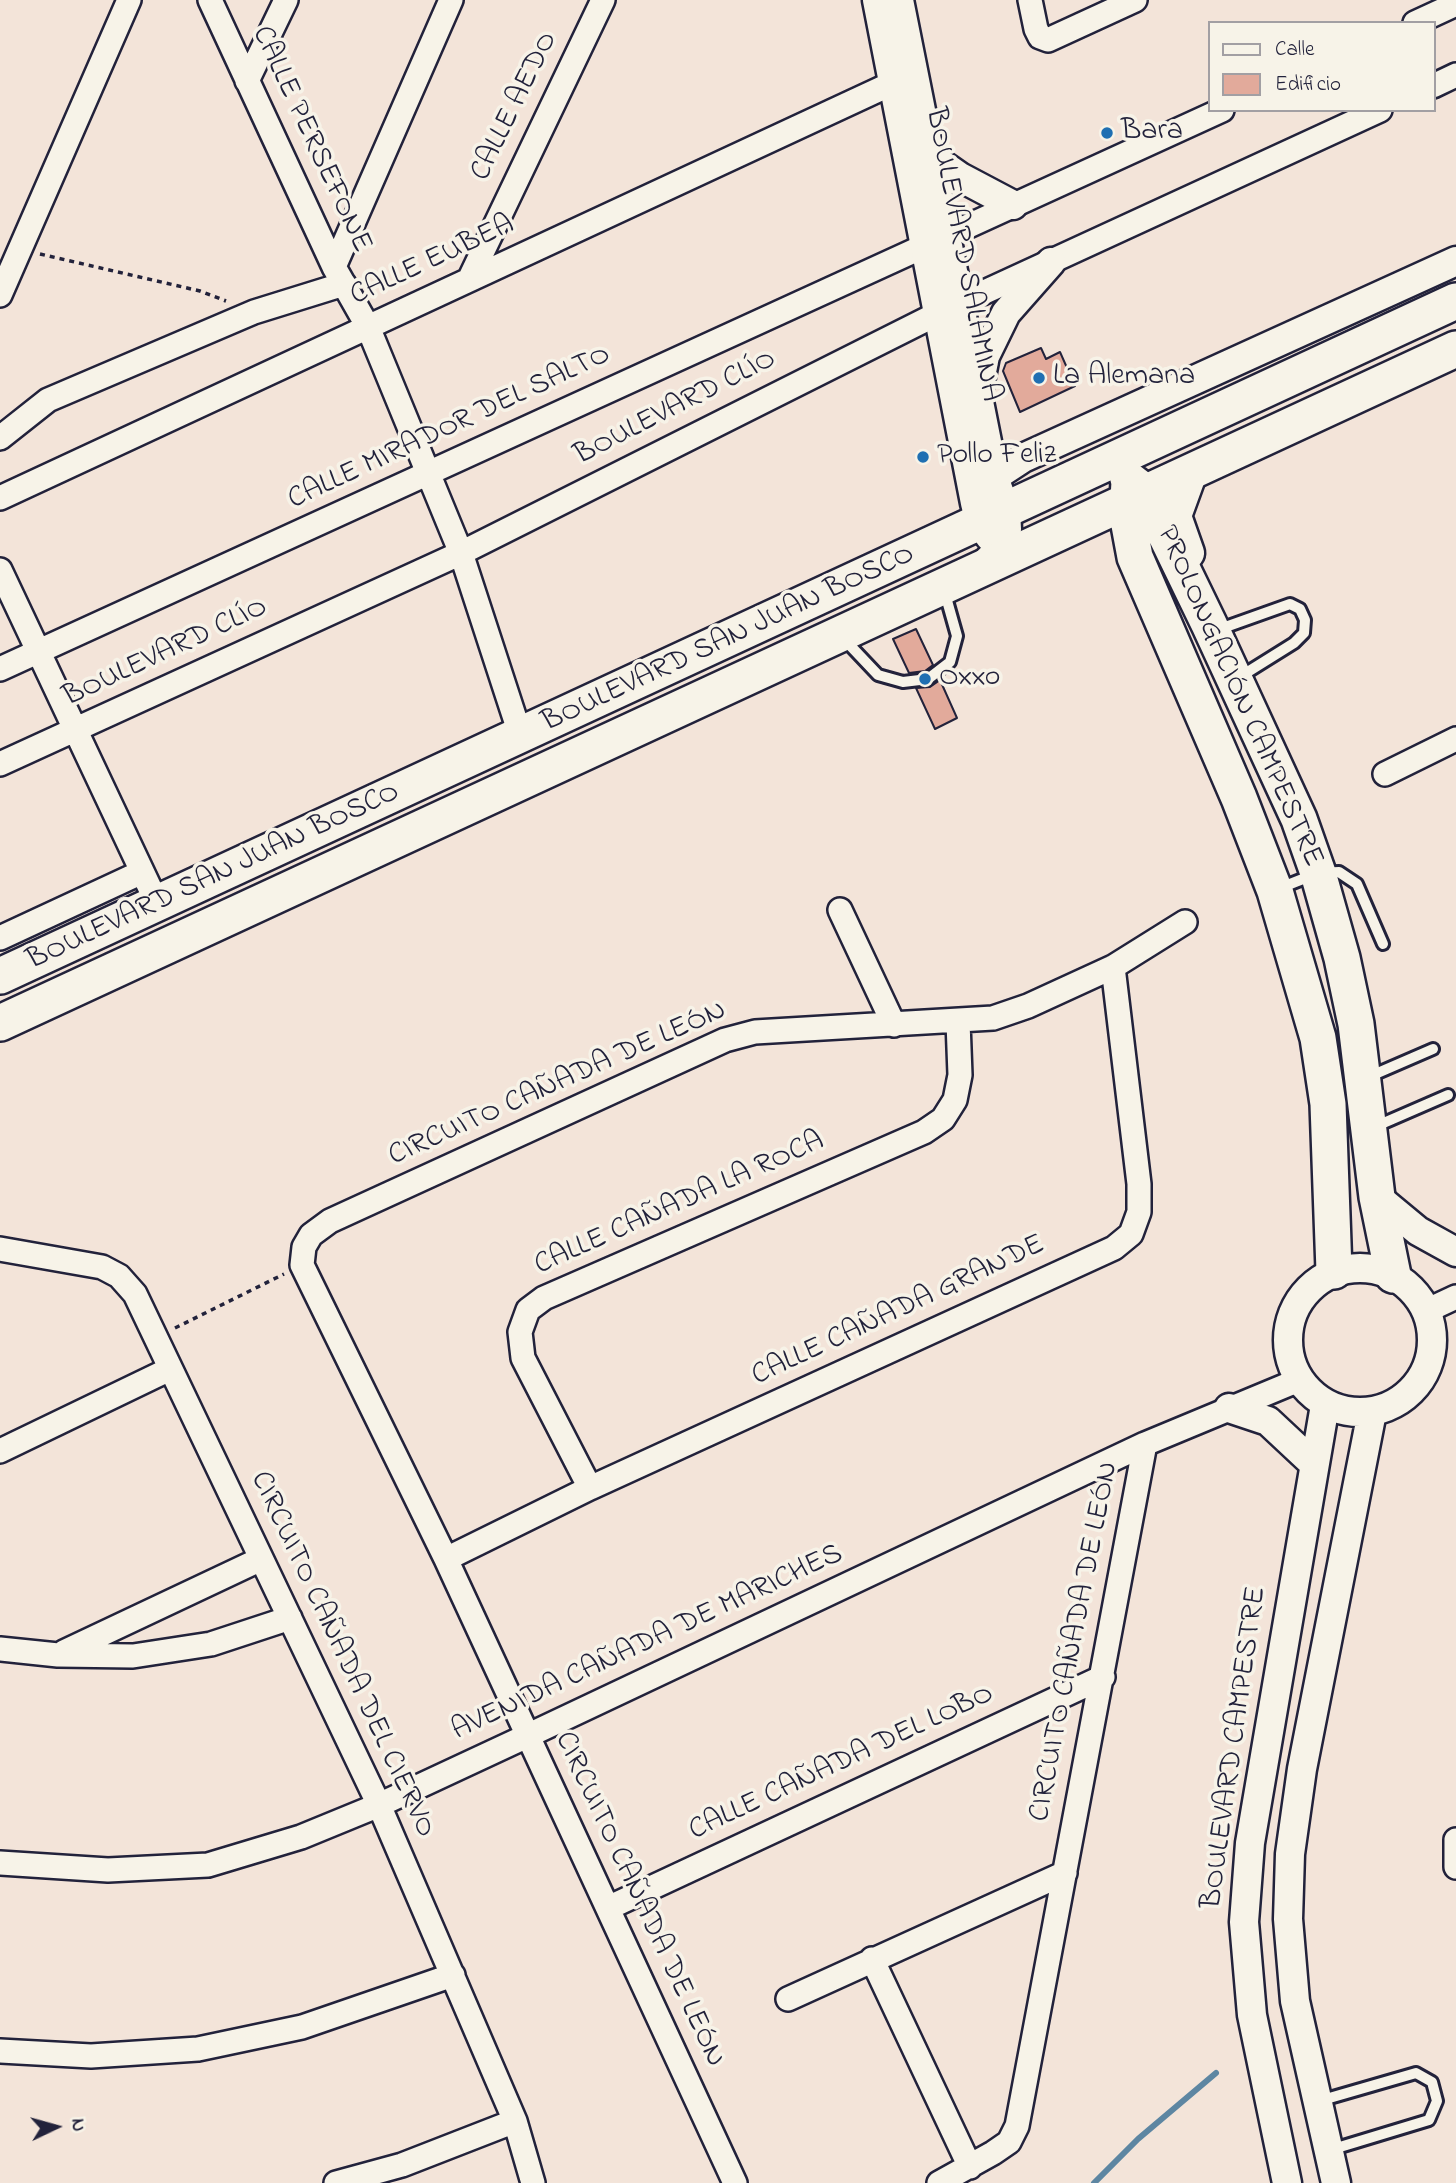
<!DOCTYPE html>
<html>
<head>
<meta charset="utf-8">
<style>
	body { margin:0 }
	#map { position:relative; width:1456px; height:2183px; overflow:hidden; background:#f3e4d9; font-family:"Indie Flower",sans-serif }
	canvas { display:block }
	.legend { position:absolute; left:1208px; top:21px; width:228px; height:91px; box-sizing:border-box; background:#f7f3e8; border:2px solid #a29fa3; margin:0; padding:9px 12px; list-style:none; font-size:21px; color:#22223b }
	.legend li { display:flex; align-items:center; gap:14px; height:35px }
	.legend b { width:35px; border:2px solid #a29fa3 }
	.north { position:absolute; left:21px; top:2092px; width:70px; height:70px; -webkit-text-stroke:5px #f7f3e8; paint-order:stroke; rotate:85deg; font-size:19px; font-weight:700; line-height:28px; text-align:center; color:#22223b }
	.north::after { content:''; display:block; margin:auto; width:24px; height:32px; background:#22223b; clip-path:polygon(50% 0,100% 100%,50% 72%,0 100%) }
</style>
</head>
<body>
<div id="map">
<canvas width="1456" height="2183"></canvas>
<ul class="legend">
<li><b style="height:9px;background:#f7f3e8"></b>Calle</li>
<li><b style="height:19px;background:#e2aa9b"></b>Edificio</li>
</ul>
<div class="north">N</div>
</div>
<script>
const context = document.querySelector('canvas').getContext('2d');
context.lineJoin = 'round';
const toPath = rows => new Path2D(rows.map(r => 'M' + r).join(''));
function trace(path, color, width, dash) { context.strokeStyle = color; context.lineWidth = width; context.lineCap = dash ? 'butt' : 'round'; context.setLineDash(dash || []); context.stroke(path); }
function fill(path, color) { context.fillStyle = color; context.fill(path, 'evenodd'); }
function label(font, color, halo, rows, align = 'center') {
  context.font = font + ' "Indie Flower",sans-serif'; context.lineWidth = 7; context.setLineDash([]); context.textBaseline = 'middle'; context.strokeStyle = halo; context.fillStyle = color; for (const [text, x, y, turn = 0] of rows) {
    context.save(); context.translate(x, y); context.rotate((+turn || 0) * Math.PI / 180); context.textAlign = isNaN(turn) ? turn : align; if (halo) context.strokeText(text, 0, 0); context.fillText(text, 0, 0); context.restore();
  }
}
trace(toPath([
	[1094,2183,1138,2139,1216,2073]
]), '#5d86a2', 6);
const building = toPath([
	[1041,348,1046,359,1060,352,1075,386,1020,412,1003,371,1006,363,1041,348],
	[916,629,933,665,925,671,909,673,893,639,916,629],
	[940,680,957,718,935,729,916,688,930,687,940,680]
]);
fill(building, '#e2aa9b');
trace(building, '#22223b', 2);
const service = toPath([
	[1217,630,1290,604,1300,609,1305,620,1304,633,1294,643,1238,678],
	[843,638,878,675,903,682,928,679,950,662,957,636,944,590],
	[1280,888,1318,873,1339,872,1357,884,1383,944],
	[1366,1078,1433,1049],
	[1372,1128,1448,1095],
	[1319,2101,1416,2073,1432,2082,1437,2101,1429,2120,1330,2150]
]);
const minor = toPath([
	[210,0,334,267,368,327,461,553,521,737],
	[1030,0,1036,29,1040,37,1048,40,1135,0],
	[1415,23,1456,4],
	[247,81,286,0],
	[1433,86,1456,75],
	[334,267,451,0],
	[469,280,603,0],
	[0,295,129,0],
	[0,438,48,400,254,312,344,284],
	[0,498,893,83],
	[0,570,157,903],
	[0,669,1222,110],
	[0,764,461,553,939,313,1380,110],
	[1385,774,1456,739],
	[840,910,894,1025],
	[0,938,142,872],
	[0,1249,102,1267,119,1276,135,1294,379,1805,515,2121,533,2183],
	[1426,1311,1456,1297],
	[0,1451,170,1369],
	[590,1488,523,1358,520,1332,528,1310,544,1298,924,1132,943,1119,955,1100,960,1075,958,1022],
	[446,1559,590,1488,1114,1248,1131,1234,1139,1212,1139,1184,1113,967],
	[0,1649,58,1655,133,1656,211,1644,290,1618],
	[64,1652,261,1559],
	[1456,1840,1456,1867],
	[0,1863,108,1870,208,1865,301,1837,379,1805,527,1736,1145,1444,1299,1380],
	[608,1908,1103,1677],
	[872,1959,970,2167],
	[788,1999,1065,1873],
	[0,2051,91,2056,198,2049,302,2027,453,1975],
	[336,2183,402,2165,515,2121],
	[735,2183,446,1559,302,1265,304,1247,311,1235,330,1221,725,1040,755,1032,993,1018,1028,1006,1113,967,1185,922],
	[939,2183,993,2153,1009,2142,1017,2126,1145,1444]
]);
const tertiary = toPath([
	[877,0,975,503,980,523,990,537],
	[899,0,994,477,1006,511,1007,529,1003,545,983,566],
	[930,156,960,177,1013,205],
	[979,387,985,356,1006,313,1051,262],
	[994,477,1023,458,1456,261],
	[1377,1197,1418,1231,1456,1252],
	'1288 1340a72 72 0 1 1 144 0a72 72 0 1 1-144 0Z',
	[1229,1408,1268,1421,1314,1464],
	[1287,2183,1252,2015,1244,1922,1250,1843,1325,1405],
	[1336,2183,1295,2001,1288,1919,1290,1854,1302,1769,1372,1412]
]);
const secondary = toPath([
	[1188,553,1175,516,1191,472]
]);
const primary = toPath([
	[1128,479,1145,492,1209,624,1299,819,1318,873,1342,958,1356,1024,1377,1197,1393,1275],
	[1129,482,1127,514,1135,557,1239,798,1275,891,1318,1038,1328,1104,1334,1271],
	[0,976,1456,301],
	[0,1023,1456,349]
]);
trace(service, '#22223b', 16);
trace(minor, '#22223b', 28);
trace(tertiary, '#22223b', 33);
trace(secondary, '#22223b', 37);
trace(primary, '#22223b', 40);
trace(toPath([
	[40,254,200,291,226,301],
	[175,1328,284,1274]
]), '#22223b', 3.5, [5, 5]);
trace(service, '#f7f3e8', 10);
trace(minor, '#f7f3e8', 23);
trace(tertiary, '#f7f3e8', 28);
trace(secondary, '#f7f3e8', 32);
trace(primary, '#f7f3e8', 35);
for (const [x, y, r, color] of [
	[1107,133,7,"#1f6fb2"],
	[1039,378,7,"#1f6fb2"],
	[923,457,7,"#1f6fb2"],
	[925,679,7,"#1f6fb2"]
]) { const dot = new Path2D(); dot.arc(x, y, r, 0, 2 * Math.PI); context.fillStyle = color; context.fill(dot); trace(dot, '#f7f3e8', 2.5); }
label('30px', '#22223b', '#f7f3e8', [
	["CALLE AEDO",516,107,-64],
	["CALLE PERSEFONE",310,140,65],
	["BOULEVARD SALAMINA",961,255,79],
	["CALLE EUBEA",433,262,-25],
	["BOULEVARD CLÍO",676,409,-27],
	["CALLE MIRADOR DEL SALTO",450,429,-25],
	["BOULEVARD SAN JUAN BOSCO",729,640,-25],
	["BOULEVARD CLÍO",166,654,-25],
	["PROLONGACIÓN CAMPESTRE",1238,697,66],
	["BOULEVARD SAN JUAN BOSCO",214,878,-25],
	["CIRCUITO CAÑADA DE LEÓN",558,1085,-24],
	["CALLE CAÑADA LA ROCA",680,1205,-24],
	["CALLE CAÑADA GRANDE",899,1312,-25],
	["CIRCUITO CAÑADA DE LEÓN",1076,1642,-79],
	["AVENIDA CAÑADA DE MARICHES",648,1644,-25],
	["CIRCUITO CAÑADA DEL CIERVO",341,1655,65],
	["BOULEVARD CAMPESTRE",1236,1748,-82],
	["CALLE CAÑADA DEL LOBO",842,1764,-25],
	["CIRCUITO CAÑADA DE LEÓN",638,1900,65]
]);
label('30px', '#22223b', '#f7f3e8', [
	["Bara",1121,133],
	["La Alemana",1053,378],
	["Pollo Feliz",937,457],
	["Oxxo",939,679]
], 'left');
</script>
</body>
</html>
